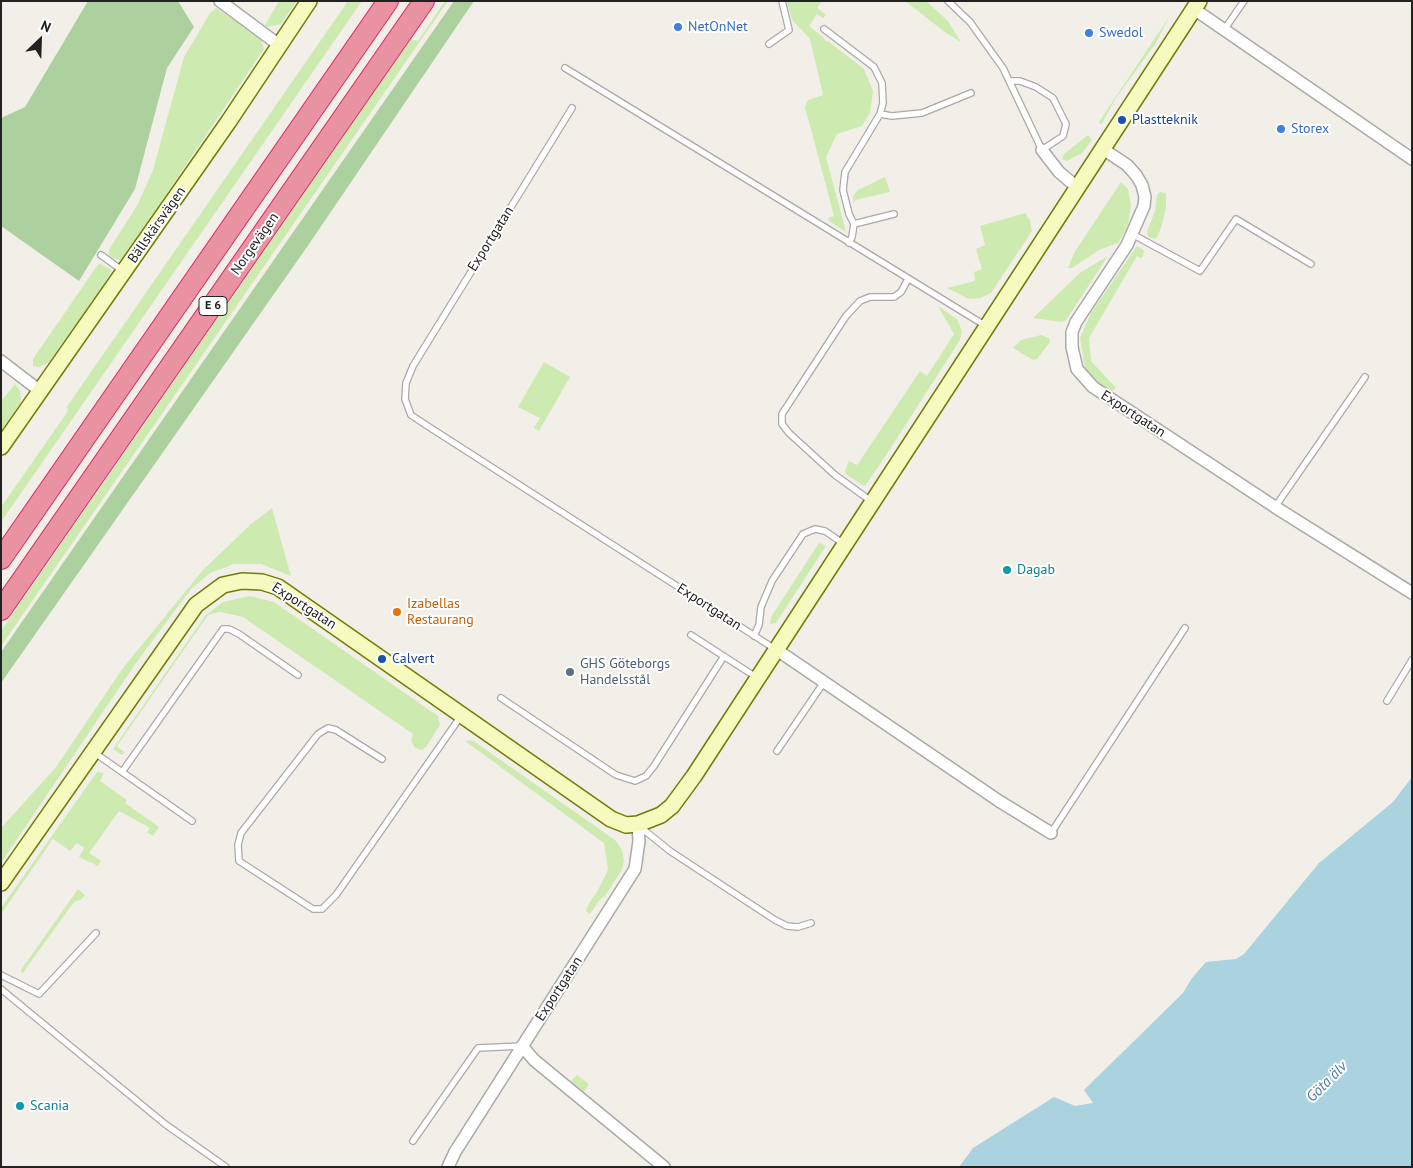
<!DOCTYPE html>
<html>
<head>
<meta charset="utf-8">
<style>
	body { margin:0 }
	#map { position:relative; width:1413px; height:1168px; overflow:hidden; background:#f2efe9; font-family:"PT Sans",sans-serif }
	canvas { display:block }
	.frame { position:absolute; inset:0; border:2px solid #222; pointer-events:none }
	.north { position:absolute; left:15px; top:15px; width:50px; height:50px; -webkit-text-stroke:4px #fff; paint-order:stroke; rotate:24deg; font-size:14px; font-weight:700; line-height:20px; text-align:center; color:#222 }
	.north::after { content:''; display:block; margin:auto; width:18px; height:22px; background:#222; clip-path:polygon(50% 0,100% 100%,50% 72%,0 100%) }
</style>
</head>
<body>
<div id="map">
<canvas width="1413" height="1168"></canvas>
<div class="frame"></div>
<div class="north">N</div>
</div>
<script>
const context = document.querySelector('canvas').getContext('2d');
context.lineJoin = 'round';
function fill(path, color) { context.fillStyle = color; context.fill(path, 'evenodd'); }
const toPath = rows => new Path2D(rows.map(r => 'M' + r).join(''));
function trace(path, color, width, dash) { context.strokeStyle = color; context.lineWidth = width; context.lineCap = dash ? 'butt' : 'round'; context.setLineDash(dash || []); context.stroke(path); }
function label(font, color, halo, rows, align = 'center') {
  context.font = font + ' "PT Sans",sans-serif'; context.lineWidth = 4; context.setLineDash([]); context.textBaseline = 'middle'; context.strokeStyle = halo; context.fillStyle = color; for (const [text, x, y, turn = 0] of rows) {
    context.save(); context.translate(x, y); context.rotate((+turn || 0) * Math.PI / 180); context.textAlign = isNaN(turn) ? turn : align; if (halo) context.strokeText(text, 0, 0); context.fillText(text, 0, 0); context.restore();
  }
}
fill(toPath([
	[279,1,297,1,281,24,268,27,265,25],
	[348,1,362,1,1,522,1,507,66,414,68,409,66,408],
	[445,1,448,1,1,646,1,631,411,39,418,41],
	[786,1,822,1,817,8,826,15,823,18,817,14,809,26,823,37,826,42,828,41,864,69,873,91,870,113,862,126,837,134,826,157,846,232,829,221,828,218,834,216,805,107,808,100,823,95,810,39,793,21],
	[905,1,926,1,948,21,961,42,946,33],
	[216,8,260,37,264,49,124,257,120,260,112,258,108,254,110,248,138,204,153,170,184,57,210,13],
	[1169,17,1156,43,1116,98,1101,125,1099,122],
	[1088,135,1092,140,1082,153,1067,161,1062,159,1064,154],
	[885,177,890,192,855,200,853,203,853,196,858,190],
	[1121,182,1128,189,1131,205,1128,224,1124,233,1118,243,1101,249,1072,268,1068,268,1074,253],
	[1160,192,1166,193,1166,208,1161,228,1156,239,1148,237,1147,231,1155,211,1157,195],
	[1025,213,1030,220,1032,231,991,293,981,298,969,299,947,288,975,281,974,272,982,269,976,249,985,245,980,226],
	[1137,246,1144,250,1143,256,1141,258,1137,256,1089,338,1091,361,1116,388,1112,391,1103,387,1085,369,1080,338,1091,313],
	[1108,256,1066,320,1062,322,1033,318,1081,272],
	[99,263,112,270,102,288,49,362,39,367,33,366,33,359],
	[938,306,957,319,962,331,960,340,885,457,865,486,862,485,846,474,845,471,848,463,849,461,857,465,920,371,927,376,954,334],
	[1041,335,1049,338,1050,342,1037,359,1033,360,1013,348,1021,340],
	[544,362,570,377,539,431,534,428,540,418,518,407],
	[15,384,20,390,21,402,1,432,1,401],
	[272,508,291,576,261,564,234,564,210,573,191,589,136,663,1,863,1,828,56,767,123,668,203,570,251,524],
	[819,543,826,546,776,623,770,624,771,617],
	[250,596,274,602,438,716,440,725,426,747,422,750,415,748,411,741,413,734,243,617,221,612,210,614,206,618,117,746,125,753,122,755,113,749,205,616,223,602],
	[472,740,615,840,622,850,624,861,622,870,605,896,601,898,590,914,586,911,589,903,597,892,608,870,604,843,465,741],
	[97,772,104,773,100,781,127,800,125,803,159,827,153,836,147,832,150,828,119,811,89,853,101,861,98,866,79,857,84,848,77,843,70,851,53,839,1,914,1,908],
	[78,889,85,895,82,899,74,902,22,974,21,970],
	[577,1075,589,1084,584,1092,571,1081]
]), '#cdebb0');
fill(toPath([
	[88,1,178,1,194,27,167,68,135,189,79,281,1,226,1,118,25,107],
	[454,1,474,1,307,247,1,683,1,652]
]), '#add19e');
fill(toPath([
	[1412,777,1412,1167,959,1167,973,1148,1054,1097,1075,1106,1093,1103,1084,1090,1183,993,1192,978,1206,962,1236,959,1244,954,1319,863,1393,802]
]), '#aad3df');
const lane = toPath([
	[948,1,970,22,1003,68,1042,150,1063,136,1066,124,1053,98,1036,87,1020,81,1010,81],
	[824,29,874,67,882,83,883,103,880,114],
	[1224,30,1244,1],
	[769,44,789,30,782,1],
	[565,68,986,326],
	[572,108,413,366,406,383,405,399,411,415,426,425,775,649],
	[854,224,894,214],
	[1132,234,1200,271,1236,219,1311,264],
	[849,243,852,237,854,224,849,214,843,190,845,172,880,114,892,116,922,113,971,93],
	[101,255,123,271],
	[871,501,835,475,789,433,782,424,782,414,846,316,860,301,870,297,894,297,901,292,908,279],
	[1275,507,1365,377],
	[691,635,756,677],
	[754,636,759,625,761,607,772,581,803,534,815,529,825,531,844,544],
	[501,698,616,775,635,781,646,776,654,766,724,656],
	[1387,701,1412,660],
	[777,751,824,682],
	[95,753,192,821],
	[382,759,336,730,328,728,318,734,241,833,238,845,239,861,313,909,322,909,336,895,461,716],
	[122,772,223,629,229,629,239,634,298,675],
	[639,826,670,851,775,920,787,926,798,927,811,923],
	[1051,833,1185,628],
	[1,975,39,994,96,933],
	[1,989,165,1124,226,1167],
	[413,1141,478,1048,522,1046]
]);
const street = toPath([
	[220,1,279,45],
	[1194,9,1412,159],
	[1103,149,1127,165,1136,175,1142,185,1145,197,1144,206,1127,245,1076,322,1072,332,1072,347,1077,369,1093,387,1275,507,1412,593],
	[1042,150,1059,172,1078,188],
	[1,361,40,391],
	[777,650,999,801,1051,833],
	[522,1046,534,1060,664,1167],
	[448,1167,455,1152,635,869,639,841,638,824]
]);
const secondary = toPath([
	[1,447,229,121,309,1],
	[1,883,196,605,223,585,242,581,262,582,278,587,611,819,626,825,638,824,661,815,672,806,694,776,1199,1]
]);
const highway = toPath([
	[1,559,388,1],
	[1,610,424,1]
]);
trace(lane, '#a9a9a9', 8);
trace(street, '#a9a9a9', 14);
trace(secondary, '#707d05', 18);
trace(highway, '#dc2a67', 22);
trace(lane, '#fff', 5.5);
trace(street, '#fff', 11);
trace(secondary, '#f7fabf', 15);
trace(highway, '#e892a2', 20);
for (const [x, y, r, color] of [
	[678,27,5,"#3f7fe0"],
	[1089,33,5,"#3f7fe0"],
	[1122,120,5,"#1a4fb4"],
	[1281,129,5,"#3f7fe0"],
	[1007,570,5,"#0f9aa8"],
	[397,612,5,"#e8710a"],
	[382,659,5,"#1a4fb4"],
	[570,672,5,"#5c6f8a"],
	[20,1106,5,"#0f9aa8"]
]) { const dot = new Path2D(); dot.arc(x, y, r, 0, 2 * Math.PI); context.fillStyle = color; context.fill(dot); trace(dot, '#fff', 2); }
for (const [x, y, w] of [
	[213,306,28]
]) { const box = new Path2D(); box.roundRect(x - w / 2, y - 9.5, w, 19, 4); context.fillStyle = '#fff'; context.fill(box); trace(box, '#222', 1); }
label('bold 12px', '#222', null, [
	["E 6",213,306]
]);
label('14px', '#366cbe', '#fff', [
	["NetOnNet",688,27],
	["Swedol",1099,33],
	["Storex",1291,129]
], 'left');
label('14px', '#164399', '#fff', [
	["Plastteknik",1132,120],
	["Calvert",392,659]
], 'left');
label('14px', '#222', '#fff', [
	["Bällskärsvägen",157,225,-55],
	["Exportgatan",491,239,-58],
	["Norgevägen",255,244,-55],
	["Exportgatan",1133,414,33],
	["Exportgatan",304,606,33],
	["Exportgatan",709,607,33],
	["Exportgatan",559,989,-57]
]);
label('14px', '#0d838f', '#fff', [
	["Dagab",1017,570],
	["Scania",30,1106]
], 'left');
label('14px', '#c56008', '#fff', [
	["Izabellas",407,604],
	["Restaurang",407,620]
], 'left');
label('14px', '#4e5e75', '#fff', [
	["GHS Göteborgs",580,664],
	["Handelsstål",580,680]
], 'left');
label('italic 15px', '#4a7aab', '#fff', [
	["Göta älv",1327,1082,-45]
]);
</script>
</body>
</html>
